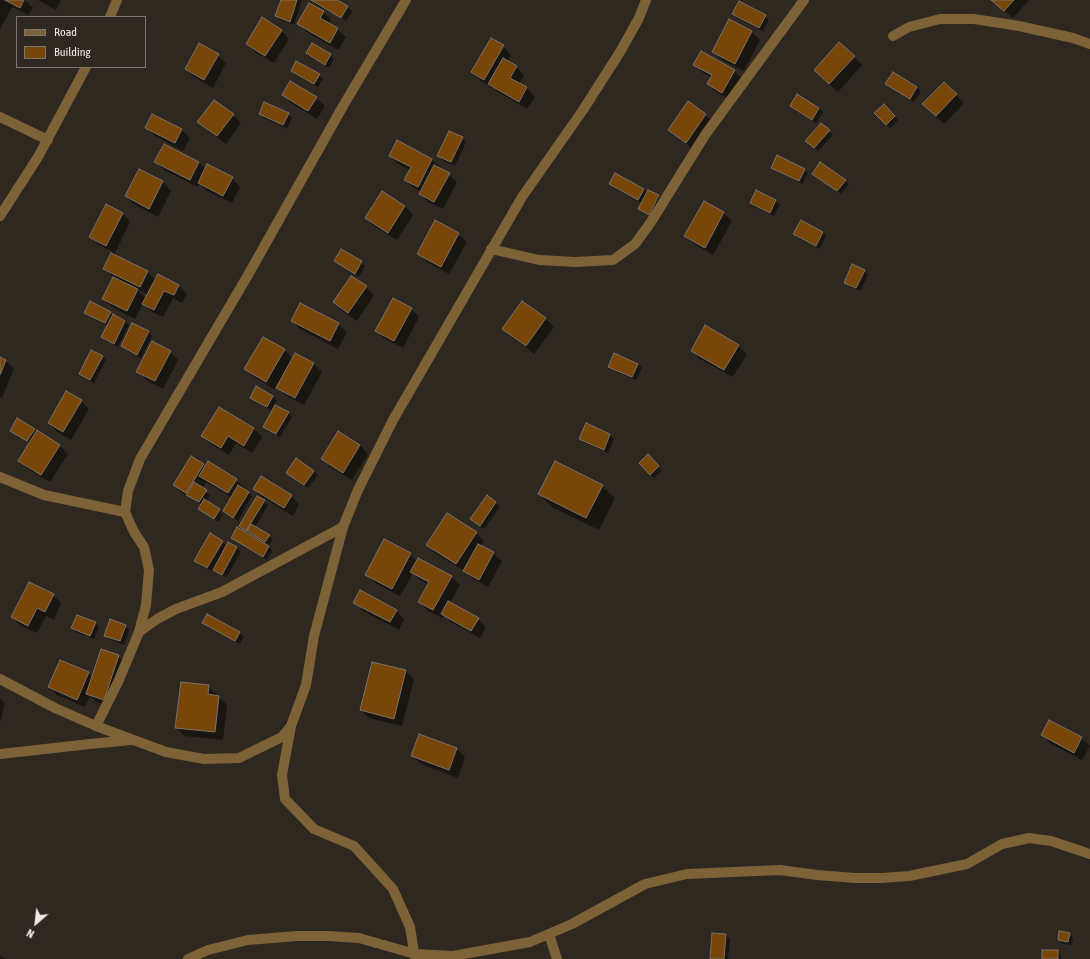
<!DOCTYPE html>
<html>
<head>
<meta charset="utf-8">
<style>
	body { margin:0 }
	#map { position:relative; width:1090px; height:959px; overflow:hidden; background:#2f2821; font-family:"Asap Condensed",sans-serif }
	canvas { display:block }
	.legend { position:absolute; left:16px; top:16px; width:130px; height:52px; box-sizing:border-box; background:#2f2821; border:1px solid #7c7670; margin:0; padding:5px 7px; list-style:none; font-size:12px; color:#efeae6 }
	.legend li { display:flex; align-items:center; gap:8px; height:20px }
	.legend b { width:20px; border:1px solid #7c7670 }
	.north { position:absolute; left:16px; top:903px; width:40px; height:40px; -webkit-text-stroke:3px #2f2821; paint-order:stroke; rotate:208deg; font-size:11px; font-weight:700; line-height:16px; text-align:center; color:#efeae6 }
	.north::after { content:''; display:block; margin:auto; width:14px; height:18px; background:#efeae6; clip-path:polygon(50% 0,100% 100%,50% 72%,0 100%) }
</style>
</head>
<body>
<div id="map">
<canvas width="1090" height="959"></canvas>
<ul class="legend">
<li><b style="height:5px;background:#7c6236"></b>Road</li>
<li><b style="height:11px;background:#774608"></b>Building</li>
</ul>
<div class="north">N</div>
</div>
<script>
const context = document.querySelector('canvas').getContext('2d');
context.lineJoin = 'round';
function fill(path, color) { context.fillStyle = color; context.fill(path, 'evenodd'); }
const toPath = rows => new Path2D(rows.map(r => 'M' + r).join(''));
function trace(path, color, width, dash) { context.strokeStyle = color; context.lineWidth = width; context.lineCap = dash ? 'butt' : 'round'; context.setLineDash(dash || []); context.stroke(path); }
fill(toPath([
	[0,0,25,0,33,8,28,15,12,7,0,29],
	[38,0,61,0,56,10],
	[282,0,302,0,294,25,280,20,276,16],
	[313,0,336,0,348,7,352,11,346,21,316,5],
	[991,0,1029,0,1013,18],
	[323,12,331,20,329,24,337,29,346,37,338,50,307,32,298,24],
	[734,14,765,16,769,20,763,31,737,18],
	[730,21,752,32,760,40,744,71,722,60,713,52],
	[281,30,289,39,274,63,255,52,247,44],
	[312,44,330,55,334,59,329,68,311,57,307,53],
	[503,46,511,55,507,62,516,67,524,75,519,84,527,88,535,97,527,109,498,92,493,87,492,88,480,80,472,72],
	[218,55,226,63,213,88,194,77,186,69],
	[854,57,862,65,838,92,823,79],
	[695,65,734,71,742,79,731,100,716,92,708,84,712,78,703,73],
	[292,71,319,75,323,79,318,87,296,75],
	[893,74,917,88,921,92,914,102,890,88,886,84],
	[291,82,316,98,325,106,317,119,291,103,283,94],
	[944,83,964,103,944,124,924,104],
	[797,96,819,108,823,112,816,123,795,110,791,106],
	[265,103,288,114,292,118,287,129,264,118,260,114],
	[688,103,705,115,714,123,695,150,678,138,669,130],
	[884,105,898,120,890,128,876,113],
	[233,115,241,123,226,144,207,130,198,122],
	[821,124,833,135,818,151,811,144],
	[146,128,181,129,190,138,183,151,155,136],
	[463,138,466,142,455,166,442,160,438,156],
	[397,142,432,160,457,182,443,209,428,202,420,194,421,192,414,188,405,180,410,170,398,164,390,156],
	[155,161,199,162,205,169,232,178,240,187,232,203,207,191,200,184,198,187,164,170],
	[772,167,804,170,808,173,803,184,776,171],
	[139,170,163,182,171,191,158,217,134,204,126,196],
	[813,174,845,181,849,184,841,194],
	[610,184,644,189,647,193,658,196,662,200,653,218,643,213,639,209,642,203,614,188],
	[757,191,776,201,780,205,774,216,755,207,751,203],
	[405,206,413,215,397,240,374,226,366,218],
	[122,213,130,222,114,255,147,272,156,280,178,286,187,294,182,303,173,298,163,317,152,312,143,303,135,319,112,307,103,299,114,278,104,269,113,252,99,245,91,237],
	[137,289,148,295,146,299],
	[723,213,732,221,713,255,694,244,685,236],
	[823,232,826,236,820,249,798,238,795,234],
	[458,234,467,242,449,274,427,262,419,254],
	[335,261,361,262,365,266,359,277,339,265],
	[864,271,868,275,860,291,849,286,845,282],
	[366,287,374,295,357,321,342,311,334,302],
	[523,302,546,319,554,327,534,354,512,337,503,329],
	[411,309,419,317,403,348,385,339,376,330],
	[85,312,110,313,125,321,129,325,118,347,106,341,102,337,108,326,89,316],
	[292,321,338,324,347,332,338,349,300,329],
	[148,332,152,336,141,358,126,350,122,346],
	[738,346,747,354,733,377,700,359,692,350],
	[284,350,293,359,313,363,322,372,304,405,286,396,278,388,280,383,279,382,274,389,254,377,246,369],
	[170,352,178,360,163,389,146,380,138,371],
	[102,356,106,360,94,383,84,378,80,374],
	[0,358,6,361,14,369,2,398,0,397],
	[638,364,642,368,636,380,613,370,609,366],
	[257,388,273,397,277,401,274,405,288,413,292,417,280,437,268,430,264,426,273,411,255,401,251,398],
	[81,401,89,409,71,440,57,432,49,423],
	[219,408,254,429,262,437,252,453,236,443,229,455,211,444,203,436],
	[587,424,610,435,614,439,608,453,584,442,580,438],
	[34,430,59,445,68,454,50,482,28,469,19,461,30,443,15,434,11,431],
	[360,445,368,454,352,480,330,467,322,459],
	[648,456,662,471,654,478,640,463],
	[203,465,205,467,236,480,245,488,244,490,252,496,238,521,224,511,232,498,206,482,202,489,210,495,206,502,223,514,218,522,200,509,202,505,182,493,174,485],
	[314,471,318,475,308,488,292,476],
	[602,486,615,498,599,530,552,507,539,494],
	[254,489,291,496,299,504,293,516,262,497],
	[487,496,500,506,484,529,475,523],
	[264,501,268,505,255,527,269,536,273,539,268,547,272,550,267,560,236,542,232,538,260,542,261,540,244,530,240,526],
	[476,533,484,541,481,546,493,553,502,561,488,587,473,579,465,571,436,554,428,545],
	[222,542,227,546,228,543,237,548,241,552,226,578,218,573,213,569,211,571,199,565,195,561],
	[410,554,417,561,451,577,460,585,450,603,478,619,486,627,480,638,451,622,444,615,442,618,428,611,420,602,429,585,420,580,413,573,400,596,375,583,366,574],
	[53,595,61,603,54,620,46,616,37,633,21,626,12,617],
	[355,602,396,611,404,619,399,630,363,611],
	[207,615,240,633,244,637,240,644,207,627,203,623],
	[95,623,99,627,94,639,76,632,72,628],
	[126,626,129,630,124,645,109,639,105,635],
	[118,656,126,664,112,707,96,702,90,696,85,707,57,695,49,687,88,673,93,677],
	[406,671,414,679,402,726,369,718,361,710],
	[208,686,217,695,216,697,219,697,227,705,223,740,185,736,176,727],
	[0,698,5,703,0,723],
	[1042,735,1081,738,1090,746,1082,760,1051,744],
	[457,749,465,757,458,778,421,764,412,756],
	[1069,934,1073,938,1072,945,1063,944,1059,940],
	[726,935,730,939,728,959,711,959],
	[1057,951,1061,955,1061,959,1043,959],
	[0,956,6,959,0,959]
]), '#0007');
const building = toPath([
	[5,0,24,0,20,8,5,0],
	[281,0,297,0,290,22,275,16,281,0],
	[311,0,337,0,348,6,341,18,311,0],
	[991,0,1014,0,1004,11,991,0],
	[739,1,766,15,759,28,732,14,739,1],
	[309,3,324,11,320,18,338,28,330,43,297,24,309,3],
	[262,17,282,30,265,56,246,44,262,17],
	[729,19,752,31,735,64,712,52,729,19],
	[491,38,504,45,484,80,471,72,491,38],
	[839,42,855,56,829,84,814,70,839,42],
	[199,43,219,54,204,80,185,69,199,43],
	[312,43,331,54,325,65,306,53,312,43],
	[701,51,735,70,722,93,707,84,712,75,693,65,701,51],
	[503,58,517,66,510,78,527,87,519,102,488,84,503,58],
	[296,61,320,74,314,84,291,71,296,61],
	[893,72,917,87,910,99,885,84,893,72],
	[290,81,317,97,308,111,282,95,290,81],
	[944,82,957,94,936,116,922,104,944,82],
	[797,94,819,108,812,120,790,106,797,94],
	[214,100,234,114,217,136,197,122,214,100],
	[688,101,706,114,686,143,668,130,688,101],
	[264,102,289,113,283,125,259,114,264,102],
	[884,104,895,116,886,125,874,113,884,104],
	[152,114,182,129,175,143,145,128,152,114],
	[821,123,830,130,814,148,805,141,821,123],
	[449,131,463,137,451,162,437,156,449,131],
	[397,140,432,159,418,187,404,180,411,167,389,156,397,140],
	[164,144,199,162,190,180,154,162,164,144],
	[777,155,805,169,799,181,771,168,777,155],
	[820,162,846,180,837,191,812,174,820,162],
	[207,164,233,177,223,196,198,183,207,164],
	[434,165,450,173,434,202,419,194,434,165],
	[139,169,163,181,149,209,125,196,139,169],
	[615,173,644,189,638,200,609,184,615,173],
	[648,190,659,195,649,215,638,209,648,190],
	[756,190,776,200,770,213,750,203,756,190],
	[382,191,405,206,388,233,365,218,382,191],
	[704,201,724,212,705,248,684,236,704,201],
	[106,204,123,213,106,246,89,237,106,204],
	[435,220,459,233,441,267,417,254,435,220],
	[801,220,823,232,816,246,793,234,801,220],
	[341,249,362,261,355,274,334,261,341,249],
	[111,253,148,271,140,287,103,269,111,253],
	[852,264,865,270,856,288,844,283,852,264],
	[158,274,179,285,174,295,164,291,154,310,142,304,158,274],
	[351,276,367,286,348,313,333,302,351,276],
	[113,277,138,289,127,311,102,299,113,277],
	[393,298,412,308,394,341,375,331,393,298],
	[90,301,111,312,105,323,84,313,90,301],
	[522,301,546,318,526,346,502,329,522,301],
	[300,303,339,323,330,341,291,321,300,303],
	[113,314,125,321,114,344,101,337,113,314],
	[132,323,149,331,137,355,121,346,132,323],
	[705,325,739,345,724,370,691,351,705,325],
	[263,337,285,349,266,382,244,369,263,337],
	[152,341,171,351,155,381,136,372,152,341],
	[91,350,103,356,90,380,79,374,91,350],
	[295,353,314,363,295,398,276,388,295,353],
	[614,353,638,364,632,377,608,367,614,353],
	[0,357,6,360,0,375,0,357],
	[256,386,273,396,267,407,250,398,256,386],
	[66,391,82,400,63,432,48,423,66,391],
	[275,405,289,412,276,434,263,427,275,405],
	[219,407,254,428,244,446,228,436,221,448,201,436,219,407],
	[17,418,35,429,27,441,10,431,17,418],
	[586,423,610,434,604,450,579,439,586,423],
	[37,430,60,445,41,475,18,461,37,430],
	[338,431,360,445,343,473,321,459,338,431],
	[648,454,659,466,650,475,639,463,648,454],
	[191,456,204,464,186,493,173,485,191,456],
	[296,458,314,471,304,485,286,473,296,458],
	[208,461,237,479,228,493,199,476,208,461],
	[555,461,603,485,586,518,538,494,555,461],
	[261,476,292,495,284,508,253,489,261,476],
	[194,482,207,490,199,502,186,495,194,482],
	[238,485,249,492,233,518,223,511,238,485],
	[487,495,496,502,480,526,470,519,487,495],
	[257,496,265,500,246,531,239,526,257,496],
	[204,499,220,509,214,519,198,509,204,499],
	[447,513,477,532,456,564,426,545,447,513],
	[251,524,270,535,265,542,247,531,251,524],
	[237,527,269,546,263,557,231,538,237,527],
	[210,533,223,541,207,568,194,561,210,533],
	[384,539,411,553,392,589,365,575,384,539],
	[228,542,237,547,222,575,213,570,228,542],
	[478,544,494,552,479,580,463,571,478,544],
	[418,558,452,576,433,610,418,602,429,582,410,572,418,558],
	[29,582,54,594,45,612,37,608,28,626,11,617,29,582],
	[360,590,397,610,390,622,353,603,360,590],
	[448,601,479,618,471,631,441,614,448,601],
	[207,614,240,632,235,641,202,623,207,614],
	[77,615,96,622,90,636,71,628,77,615],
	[110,619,126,625,120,641,104,636,110,619],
	[101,649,119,655,104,700,86,694,101,649],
	[60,660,89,672,77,700,48,687,60,660],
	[372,662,406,670,394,719,360,710,372,662],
	[181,682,209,685,208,694,219,696,215,732,175,728,181,682],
	[1049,720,1082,737,1074,753,1041,735,1049,720],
	[419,734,457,748,449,770,411,756,419,734],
	[1059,931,1070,933,1068,942,1058,940,1059,931],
	[712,933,726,934,724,959,710,959,712,933],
	[1042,950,1058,950,1058,959,1042,959,1042,950]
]);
fill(building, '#774608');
trace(building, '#7a7169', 1);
trace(toPath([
	[110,17,117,0],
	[893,36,909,27,940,19,974,19,1019,26,1073,38,1090,44],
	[0,117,48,140],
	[0,216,38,157,86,67],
	[491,249,539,260,575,262,613,260,635,244,651,222,705,135,804,0],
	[0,477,44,495,125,512],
	[139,632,157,619,176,609,222,592,343,527],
	[0,679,55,708,96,726,166,752,204,759,239,758,282,737,291,726,306,685,314,636,343,527,358,490,393,420,522,197,583,110,620,52,639,18,646,0],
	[96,726,118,682,139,632,146,605,149,570,144,547,134,532,125,512,128,491,140,459,248,275,343,106,406,0],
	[291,726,282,775,285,799,314,829,354,846,393,889,410,927,415,958],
	[0,754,90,744,131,740],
	[549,934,557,959],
	[188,959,208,950,248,940,297,936,328,936,359,938,415,954,453,956,530,942,572,924,645,884,687,874,780,870,817,875,855,878,882,878,909,876,967,864,1002,844,1029,838,1051,841,1090,854]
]), '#7c6236', 10);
</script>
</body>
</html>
